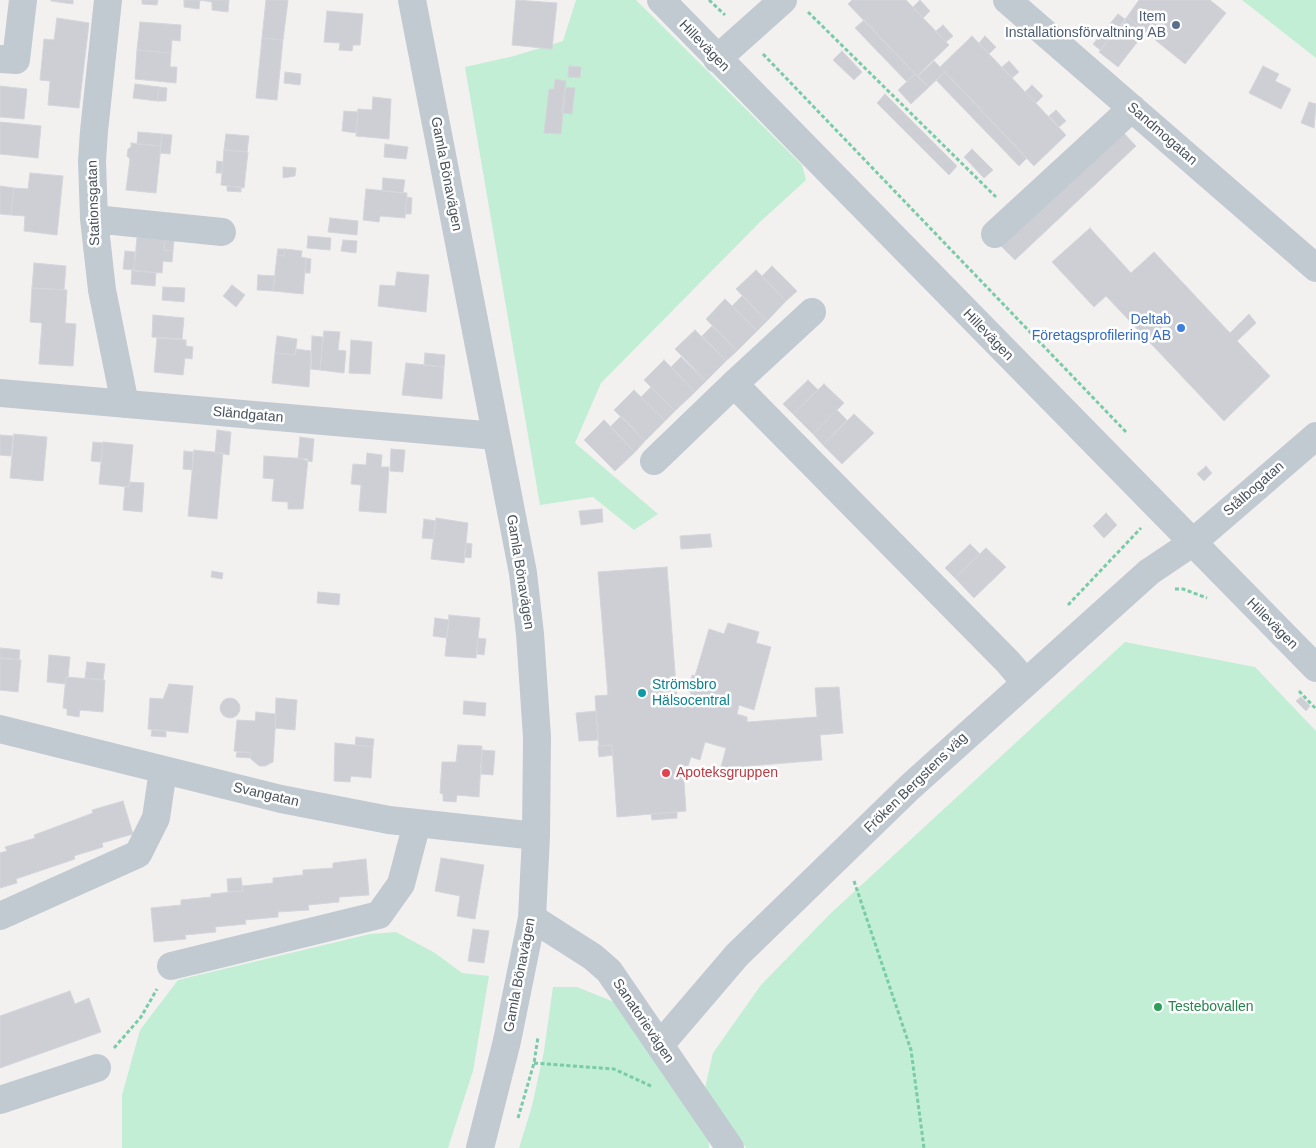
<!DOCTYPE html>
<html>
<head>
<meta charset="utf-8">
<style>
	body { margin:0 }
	canvas { display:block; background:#f3f0f0 }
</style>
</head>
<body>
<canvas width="1316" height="1148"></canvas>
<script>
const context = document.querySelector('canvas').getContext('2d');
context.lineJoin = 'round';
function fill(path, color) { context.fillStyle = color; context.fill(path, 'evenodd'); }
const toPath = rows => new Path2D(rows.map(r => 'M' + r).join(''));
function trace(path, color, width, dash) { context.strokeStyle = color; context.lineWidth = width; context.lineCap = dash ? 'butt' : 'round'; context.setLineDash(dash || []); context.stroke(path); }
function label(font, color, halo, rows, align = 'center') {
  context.font = font + ' Helvetica,sans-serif'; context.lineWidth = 5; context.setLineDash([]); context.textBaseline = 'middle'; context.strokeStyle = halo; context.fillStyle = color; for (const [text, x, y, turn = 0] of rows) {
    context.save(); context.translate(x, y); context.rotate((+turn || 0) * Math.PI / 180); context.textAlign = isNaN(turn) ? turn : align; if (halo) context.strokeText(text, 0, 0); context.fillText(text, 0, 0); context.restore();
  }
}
fill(toPath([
	[576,0,636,0,802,165,806,180,760,222,601,383,575,443,658,514,634,530,593,497,540,505,465,67,514,56,563,41],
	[1242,0,1316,0,1316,58],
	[1125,642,1255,667,1316,731,1316,1148,746,1148,705,1088,713,1053,761,985,830,914],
	[396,932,435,953,462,973,489,976,473,1071,448,1148,122,1148,122,1095,140,1030,178,980,370,934],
	[553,987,577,987,614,1002,708,1129,709,1148,519,1148,532,1106,544,1051]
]), '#c1eed4');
const building = toPath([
	[51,0,73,0,73,4,51,1,51,0],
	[142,0,158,0,157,5,142,4,142,0],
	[184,0,200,0,199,9,184,7,184,0],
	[200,0,229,0,228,12,212,10,212,2,200,0],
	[266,0,288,0,283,40,262,38,266,0],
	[516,0,557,3,552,49,512,45,516,0],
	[852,0,906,0,949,45,917,76,848,4,852,0],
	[920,0,930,11,923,18,913,7,920,0],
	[1139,0,1210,0,1226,13,1185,64,1127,17,1139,0],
	[327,11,363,14,360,45,353,45,352,51,339,50,340,43,324,42,327,11],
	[1118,14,1126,20,1100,50,1093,44,1118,14],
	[1127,17,1145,32,1118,67,1099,52,1127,17],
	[57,18,89,23,79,108,48,105,50,81,40,80,44,39,54,40,57,18],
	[864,20,915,74,907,82,855,28,864,20],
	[140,22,181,25,180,41,172,40,171,53,137,50,140,22],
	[943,25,953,36,946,42,936,31,943,25],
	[972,36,1066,135,1034,166,940,67,972,36],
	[985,36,996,47,989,54,979,43,985,36],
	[262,38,283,40,277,100,256,98,262,38],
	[137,50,171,53,170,67,177,67,176,83,135,79,137,50],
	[842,51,862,72,854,80,833,60,842,51],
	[934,61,945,72,929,87,918,76,934,61],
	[1009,61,1019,72,1012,78,1002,67,1009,61],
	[569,66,581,67,580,78,568,77,569,66],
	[1263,66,1279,74,1275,81,1291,89,1281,109,1249,93,1263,66],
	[285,72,301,74,300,85,284,83,285,72],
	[945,72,1027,158,1019,166,936,80,945,72],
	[915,74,929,87,911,104,898,90,915,74],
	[555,79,566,81,561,134,544,133,549,89,554,89,555,79],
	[135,84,159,87,157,101,133,98,135,84],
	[1032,85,1043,96,1036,103,1025,92,1032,85],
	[0,86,27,89,24,119,0,117,0,86],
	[159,87,167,88,166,101,157,101,159,87],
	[565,87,575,88,572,114,562,113,565,87],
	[885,94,957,166,949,175,877,103,885,94],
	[373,97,391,99,389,139,356,136,358,109,372,110,373,97],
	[1309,102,1316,104,1314,128,1301,123,1309,102],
	[1056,110,1066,121,1059,127,1049,116,1056,110],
	[344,111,358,112,356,133,342,131,344,111],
	[0,122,41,126,38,158,0,154,0,122],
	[1118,127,1136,146,1015,260,997,242,1118,127],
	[138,132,162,134,161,146,137,144,138,132],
	[162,134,172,135,170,154,160,153,162,134],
	[226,134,249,136,247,152,224,150,226,134],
	[131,143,161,146,156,193,126,190,130,159,127,156,128,149,131,147,131,143],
	[385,144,408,147,406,159,384,157,385,144],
	[972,149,993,170,984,178,964,157,972,149],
	[224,150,248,152,244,188,221,185,224,150],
	[217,161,223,162,222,173,216,173,217,161],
	[283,167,296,168,295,176,283,178,283,167],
	[30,173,63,176,57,235,24,231,25,216,11,215,14,188,28,189,30,173],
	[383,178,405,180,403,193,382,191,383,178],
	[0,186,14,188,11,215,0,214,0,186],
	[227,186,241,187,241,192,227,191,227,186],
	[366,189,407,193,405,218,380,216,379,222,363,220,366,189],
	[407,197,412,198,411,214,405,214,407,197],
	[330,218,358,221,357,235,328,232,330,218],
	[1090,228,1131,273,1154,252,1230,333,1249,314,1256,323,1237,341,1270,376,1224,421,1106,296,1094,307,1052,262,1090,228],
	[308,236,331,238,330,250,307,248,308,236],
	[137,237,165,240,164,250,173,251,172,262,163,261,162,273,134,271,137,237],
	[165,240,174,241,173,251,164,250,165,240],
	[343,240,357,241,356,253,341,251,343,240],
	[278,249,285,249,284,256,277,255,278,249],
	[285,249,302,251,301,257,306,258,303,294,273,291,277,255,284,256,285,249],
	[125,251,135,252,134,270,123,269,125,251],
	[306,258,311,259,310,273,305,273,306,258],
	[34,263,66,266,64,290,32,288,34,263],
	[772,266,797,291,786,301,762,276,772,266],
	[132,270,156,273,155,286,131,284,132,270],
	[756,270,786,301,767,321,736,289,756,270],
	[397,272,429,275,426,312,378,306,380,285,395,286,397,272],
	[258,275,275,276,273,291,257,290,258,275],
	[232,285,245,295,236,307,223,296,232,285],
	[163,287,185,288,184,302,162,300,163,287],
	[32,288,67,290,65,323,76,324,73,366,39,364,42,323,30,322,32,288],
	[742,296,767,321,757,331,732,306,742,296],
	[725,299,757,331,737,351,706,319,725,299],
	[153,315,184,318,182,339,152,337,153,315],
	[712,326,737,351,726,361,702,336,712,326],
	[695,330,726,361,706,381,675,349,695,330],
	[324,331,340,332,338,350,346,351,344,373,320,370,324,331],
	[277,336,297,339,295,355,275,353,277,336],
	[312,336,323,337,320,370,311,369,312,336],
	[157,338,186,340,186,346,193,347,192,359,185,358,183,375,154,372,157,338],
	[351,340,372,342,370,374,349,373,351,340],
	[296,349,311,351,309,387,272,383,275,353,295,355,296,349],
	[425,353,445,355,444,367,424,365,425,353],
	[681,357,706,381,695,392,671,367,681,357],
	[664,360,695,392,675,411,644,380,664,360],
	[406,363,444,367,442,399,402,395,406,363],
	[808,380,818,390,793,414,783,404,808,380],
	[824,384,844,403,813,434,793,414,824,384],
	[651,387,675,411,665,421,641,397,651,387],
	[634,390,665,421,645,441,614,410,634,390],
	[837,410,847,420,823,445,813,434,837,410],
	[854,414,874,433,842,464,823,445,854,414],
	[621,416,645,441,635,452,610,427,621,416],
	[604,420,635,452,615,471,584,440,604,420],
	[217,430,231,432,229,455,215,452,217,430],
	[14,434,47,437,43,481,10,478,14,434],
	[0,435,13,436,11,456,0,455,0,435],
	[300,437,314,439,312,462,298,458,300,437],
	[93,442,103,443,101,462,91,461,93,442],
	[103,442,133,445,129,487,99,484,103,442],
	[391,449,405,450,403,472,390,471,391,449],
	[194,450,223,453,217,519,188,516,194,450],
	[184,451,193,452,192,470,183,469,184,451],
	[367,453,382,455,381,467,389,467,386,513,359,511,361,485,351,484,353,464,366,465,367,453],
	[264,456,308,459,303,509,288,509,288,502,272,501,274,479,263,478,264,456],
	[1206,466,1212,473,1204,481,1197,474,1206,466],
	[130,482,144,483,142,512,123,510,125,487,129,487,130,482],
	[602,509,603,522,581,525,579,511,602,509],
	[1106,513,1117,525,1104,538,1093,526,1106,513],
	[436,518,468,523,464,563,431,559,436,518],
	[424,519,436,521,433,539,422,538,424,519],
	[710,534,712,547,681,549,680,536,710,534],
	[466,543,472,544,471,558,464,557,466,543],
	[970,544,980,554,955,578,945,568,970,544],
	[986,548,1006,567,974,598,955,578,986,548],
	[667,567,677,699,688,703,691,692,688,691,692,675,695,676,709,629,724,634,728,623,759,632,756,643,771,647,754,710,739,705,737,714,747,717,747,722,817,717,815,688,839,687,843,733,820,735,822,760,749,766,750,775,721,767,726,748,705,742,700,760,691,757,688,766,683,766,686,811,617,817,612,745,599,746,596,711,595,696,608,695,598,572,667,567],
	[212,571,223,573,222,579,211,577,212,571],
	[318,592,340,594,339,605,317,603,318,592],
	[449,615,480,618,476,658,445,656,449,615],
	[435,618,449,620,447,638,433,636,435,618],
	[478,638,486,639,484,655,477,654,478,638],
	[0,648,20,650,19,660,0,658,0,648],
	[49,655,70,657,68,677,66,677,65,684,47,682,49,655],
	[0,658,21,660,18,692,0,690,0,658],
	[87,662,105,664,103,680,85,678,87,662],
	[66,677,105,680,103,712,80,710,79,717,67,715,67,709,63,708,66,677],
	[169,684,193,686,188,733,148,729,150,698,163,699,169,684],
	[1301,697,1310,706,1306,711,1296,701,1301,697],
	'220 708a10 10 0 1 1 20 0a10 10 0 1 1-20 0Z',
	[276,698,297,700,295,730,275,728,276,698],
	[464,701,486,703,485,716,463,714,464,701],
	[596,711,598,740,579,741,576,713,596,711],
	[256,712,276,714,273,762,265,766,259,766,250,758,251,753,234,751,237,720,255,721,256,712],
	[152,730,166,731,166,737,151,736,152,730],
	[356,737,374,739,373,747,355,745,356,737],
	[335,743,373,747,371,778,351,776,350,782,334,781,335,743],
	[458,745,482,746,479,797,457,795,456,802,443,801,443,794,440,793,442,762,456,762,458,745],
	[612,745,613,755,599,757,598,746,612,745],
	[482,750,495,751,493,775,481,774,482,750],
	[237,752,251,753,250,758,236,757,237,752],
	[123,801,133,834,102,843,103,847,74,856,75,859,16,879,17,883,0,888,0,853,7,851,5,847,35,838,34,835,93,813,92,810,123,801],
	[677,812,677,818,652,820,651,814,677,812],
	[441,858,484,865,475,919,457,916,460,896,435,891,441,858],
	[366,859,369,895,339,897,339,902,308,905,309,910,278,912,278,917,245,920,246,924,215,927,216,932,185,935,186,939,154,942,151,908,181,905,181,900,211,897,211,894,243,891,242,886,273,883,273,878,303,875,303,870,333,868,333,863,366,859],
	[241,878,243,891,228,892,227,879,241,878],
	[473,929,489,931,484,963,468,961,473,929],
	[70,991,75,1004,89,998,101,1032,0,1068,0,1016,70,991]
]);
fill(building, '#cdcfd5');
trace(building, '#d4d6db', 1);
trace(toPath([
	[709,0,725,15],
	[808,12,996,197],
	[763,54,1127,433],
	[1175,589,1183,589,1207,598],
	[1068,605,1141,528],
	[1299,691,1316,709],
	[854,881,911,1050,924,1148],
	[114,1048,141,1017,157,989],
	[534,1063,614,1069,653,1087],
	[518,1118,534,1063,538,1037]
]), '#7acba7', 3, [4, 2.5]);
trace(toPath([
	[108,0,94,131,92,161,94,219,102,290,125,404],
	[412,0,523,573,530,634,537,737,536,836,532,918,507,1041,480,1148],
	[661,0,1316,668],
	[1007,0,1316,268],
	[0,59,16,60,23,0],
	[717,59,783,0],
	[94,219,222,232],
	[995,234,1132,108],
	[734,384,812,312],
	[0,393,496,436],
	[654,461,734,384,1008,662,1025,682],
	[0,729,281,799,389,820,536,836],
	[0,916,138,854,156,818,163,770],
	[532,918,593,957,609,971,730,1148],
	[171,966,379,915,401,884,417,823],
	[660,1045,737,955,910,787,1149,572,1192,543,1316,436],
	[0,1100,97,1068]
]), '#c1cad1', 28);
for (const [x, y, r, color] of [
	[1176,25,5,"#5c6f8a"],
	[1181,328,5,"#3f7fe0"],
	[642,693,5,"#0f9aa8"],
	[666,773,5,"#e0444e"],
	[1158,1007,5,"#2e9e5b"]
]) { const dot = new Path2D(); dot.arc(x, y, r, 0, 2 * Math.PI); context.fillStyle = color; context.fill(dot); trace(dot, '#fff', 2); }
label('14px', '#4e5e75', '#fff', [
	["Item",1166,17],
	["Installationsförvaltning AB",1166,33]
], 'right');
label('14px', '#49535d', '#fff', [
	["Hillevägen",704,46,46],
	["Sandmogatan",1162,134,41],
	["Gamla Bönavägen",446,174,79],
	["Stationsgatan",94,203,-92],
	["Hillevägen",988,335,46],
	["Sländgatan",248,415,5],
	["Stålbogatan",1254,489,-41],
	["Gamla Bönavägen",520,572,81],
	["Hillevägen",1272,624,45],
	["Fröken Bergstens väg",916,783,-44],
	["Svangatan",266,795,13],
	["Gamla Bönavägen",520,975,-79],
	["Sanatorievägen",643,1021,56]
]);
label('14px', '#366cbe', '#fff', [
	["Deltab",1171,320],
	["Företagsprofilering AB",1171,336]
], 'right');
label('14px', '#0d838f', '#fff', [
	["Strömsbro",652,685],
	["Hälsocentral",652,701]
], 'left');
label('14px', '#be3a42', '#fff', [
	["Apoteksgruppen",676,773]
], 'left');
label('14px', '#27864d', '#fff', [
	["Testebovallen",1168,1007]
], 'left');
</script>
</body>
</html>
